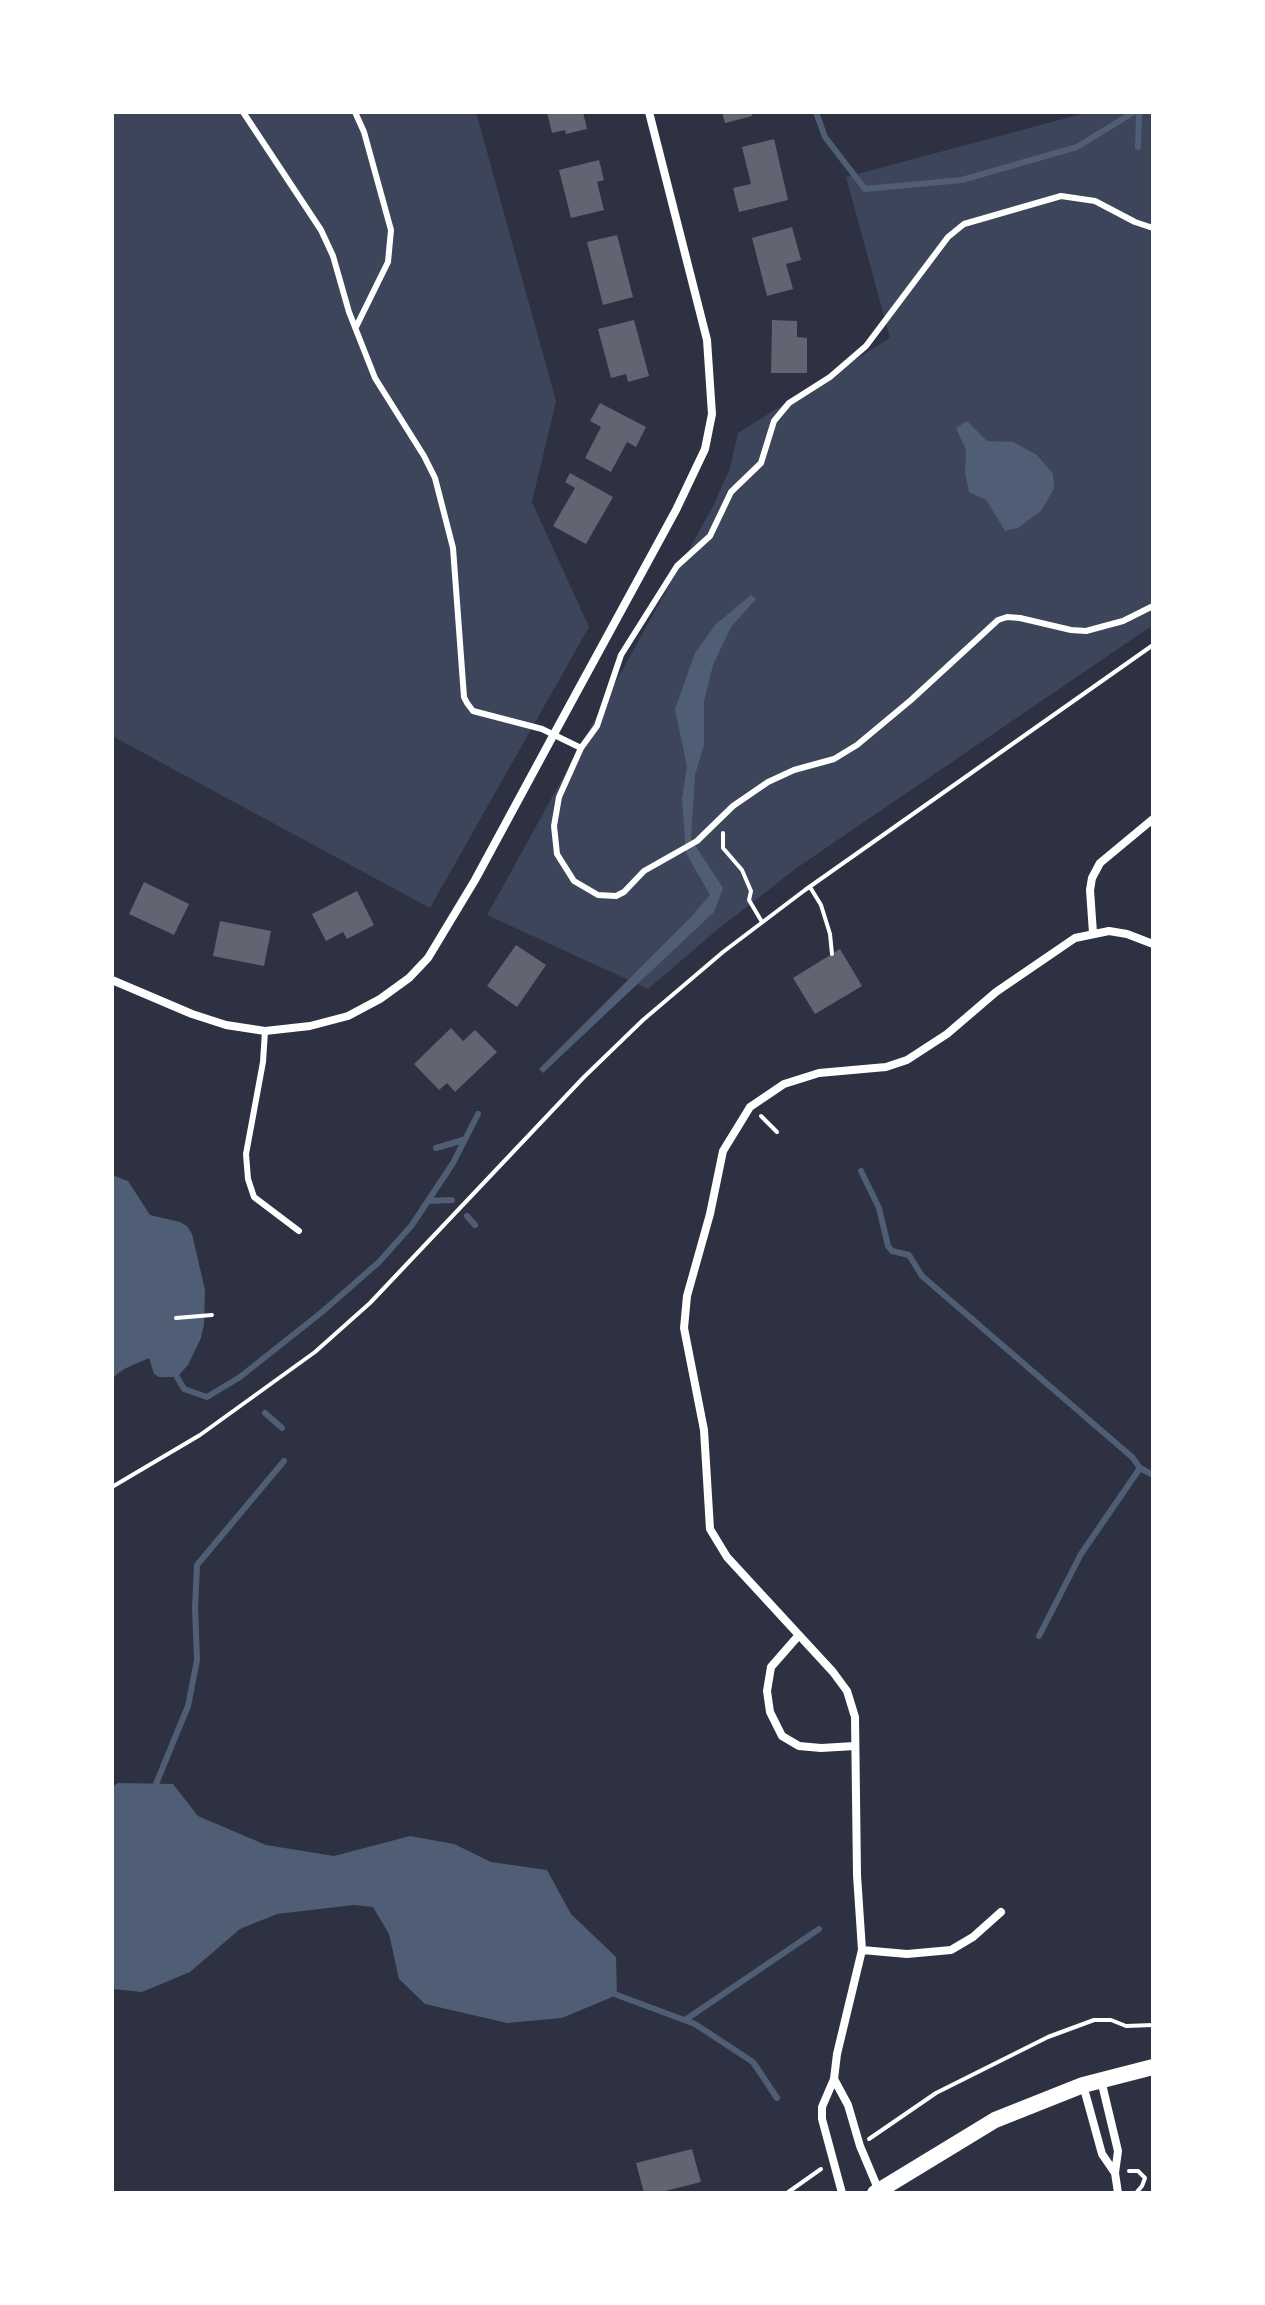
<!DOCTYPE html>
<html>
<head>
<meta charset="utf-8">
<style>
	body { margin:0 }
	#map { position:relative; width:1265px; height:2305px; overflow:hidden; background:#2d3142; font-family:Manrope,sans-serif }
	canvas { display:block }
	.frame { position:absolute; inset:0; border:114px solid #fff; pointer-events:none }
</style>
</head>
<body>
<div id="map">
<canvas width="1265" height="2305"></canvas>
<div class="frame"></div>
</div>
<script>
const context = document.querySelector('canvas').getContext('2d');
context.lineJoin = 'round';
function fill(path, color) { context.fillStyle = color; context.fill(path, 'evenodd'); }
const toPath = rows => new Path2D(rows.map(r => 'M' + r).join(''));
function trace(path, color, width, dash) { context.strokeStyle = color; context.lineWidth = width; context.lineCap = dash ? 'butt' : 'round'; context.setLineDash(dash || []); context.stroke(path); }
fill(toPath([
	[112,112,476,112,556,401,532,502,589,627,430,908,112,736],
	[1089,112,1153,112,1153,625,798,867,717,930,648,989,487,915,713,506,730,468,738,433,890,338,846,177]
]), '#3c4559');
fill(toPath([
	[967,421,987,441,1013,442,1037,455,1053,474,1054,489,1041,511,1018,528,1005,531,986,500,969,492,965,473,966,450,956,428],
	[751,595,756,599,731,627,713,665,704,701,704,745,695,775,691,839,723,888,714,912,543,1073,539,1069,692,916,710,895,686,853,682,799,687,767,675,709,695,653,715,625],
	[112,1175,128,1181,150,1215,180,1222,187,1226,192,1234,205,1290,204,1324,201,1338,188,1365,177,1377,159,1377,154,1374,149,1358,124,1369,112,1378],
	[118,1783,173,1784,198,1816,266,1845,334,1856,410,1836,454,1844,491,1862,547,1870,571,1914,616,1957,617,1995,562,2018,507,2023,425,2004,399,1979,389,1934,373,1907,354,1905,277,1914,240,1929,190,1972,142,1992,112,1989,112,1787]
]), '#4f5d75');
trace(toPath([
	[816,112,825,137,865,189,962,180,1077,147,1134,112],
	[1138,147,1139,112],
	[436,1148,463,1140],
	[861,1171,879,1208,888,1246,892,1251,909,1255,922,1276,1132,1457,1140,1468,1153,1475],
	[428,1201,452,1200],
	[467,1216,475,1225],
	[177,1377,184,1389,207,1397,240,1377,322,1312,379,1262,412,1225,453,1163,478,1114],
	[265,1413,282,1428],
	[1039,1636,1081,1554,1140,1468],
	[156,1784,188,1706,197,1660,195,1608,197,1565,284,1461],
	[617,1995,695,2024,753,2062,777,2098],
	[685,2020,819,1929]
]), '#4f5d75', 6);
fill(toPath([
	[547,112,583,112,587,129,566,134,565,130,552,133],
	[722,112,751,112,752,116,725,123],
	[774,139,788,200,739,212,733,188,751,184,742,147],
	[599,160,604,180,597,182,604,210,571,218,559,170],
	[792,227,801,260,786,264,793,289,767,296,752,238],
	[617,235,633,297,603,305,587,242],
	[634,320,649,376,628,382,626,374,611,378,598,329],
	[772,320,797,321,797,337,807,338,807,373,771,373],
	[600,403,646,427,636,447,627,442,611,472,585,458,601,427,590,421],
	[570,473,613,497,586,544,553,526,575,488,565,482],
	[144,882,189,904,174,935,129,914],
	[357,891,374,925,347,939,343,932,326,941,312,914],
	[220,921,271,931,264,966,213,956],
	[516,945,546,965,517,1007,487,986],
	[840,949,862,986,815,1014,793,978],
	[451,1028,463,1041,475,1030,497,1052,455,1092,447,1083,439,1090,414,1064],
	[692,2149,701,2182,657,2193,644,2193,636,2163]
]), '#626471');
trace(toPath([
	[723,833,723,848,742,870,751,891,749,900,762,922],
	[810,887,821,905,830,934,832,954],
	[761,1116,777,1132],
	[176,1318,212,1315],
	[112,1487,200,1435,315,1352,370,1303,584,1077,643,1020,723,952,805,890,1153,645],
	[869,2139,936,2093,1048,2037,1094,2020,1111,2020,1126,2026,1153,2025],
	[1129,2171,1138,2171,1145,2178,1142,2186,1136,2193],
	[787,2193,821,2169]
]), '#fff', 4);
trace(toPath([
	[243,112,321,230,333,256,349,312,375,378,424,456,435,478,453,548,464,697,467,703,473,711,542,729,581,748],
	[355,112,364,132,391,230,388,262,356,327],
	[1153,228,1135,222,1095,201,1061,196,964,224,948,237,866,346,830,377,789,403,774,421,761,463,731,492,710,536,677,566,621,655,597,726,581,748,559,797,554,826,557,854,574,881,598,895,616,896,624,892,644,871,697,841,733,806,768,782,794,770,834,759,857,745,911,700,998,620,1007,617,1020,618,1071,630,1086,631,1123,621,1153,606],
	[265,1031,263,1062,246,1154,248,1179,254,1197,299,1231]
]), '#fff', 6);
trace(toPath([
	[1093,933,1090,890,1092,878,1100,863,1153,819],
	[112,980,192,1014,226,1025,265,1031,310,1026,348,1016,380,999,409,978,428,958,475,880,554,734,676,510,705,449,712,414,707,340,649,112],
	[799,1635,771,1667,767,1691,770,1712,782,1736,799,1746,821,1748,855,1746],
	[862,1950,907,1954,951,1950,973,1937,1001,1912],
	[834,2079,848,2105,860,2146,879,2191],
	[1083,2085,1102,2154,1115,2173,1118,2151,1101,2080],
	[1115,2173,1118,2193],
	[842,2193,822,2119,822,2107,834,2079,837,2054,862,1950,857,1875,855,1717,847,1691,833,1672,727,1557,710,1529,704,1430,684,1328,687,1296,710,1214,723,1151,750,1107,784,1084,819,1073,886,1067,907,1060,947,1034,996,992,1075,938,1109,931,1127,934,1153,944]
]), '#fff', 8);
trace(toPath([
	[875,2193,995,2120,1083,2085,1153,2067]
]), '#fff', 16);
</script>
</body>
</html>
